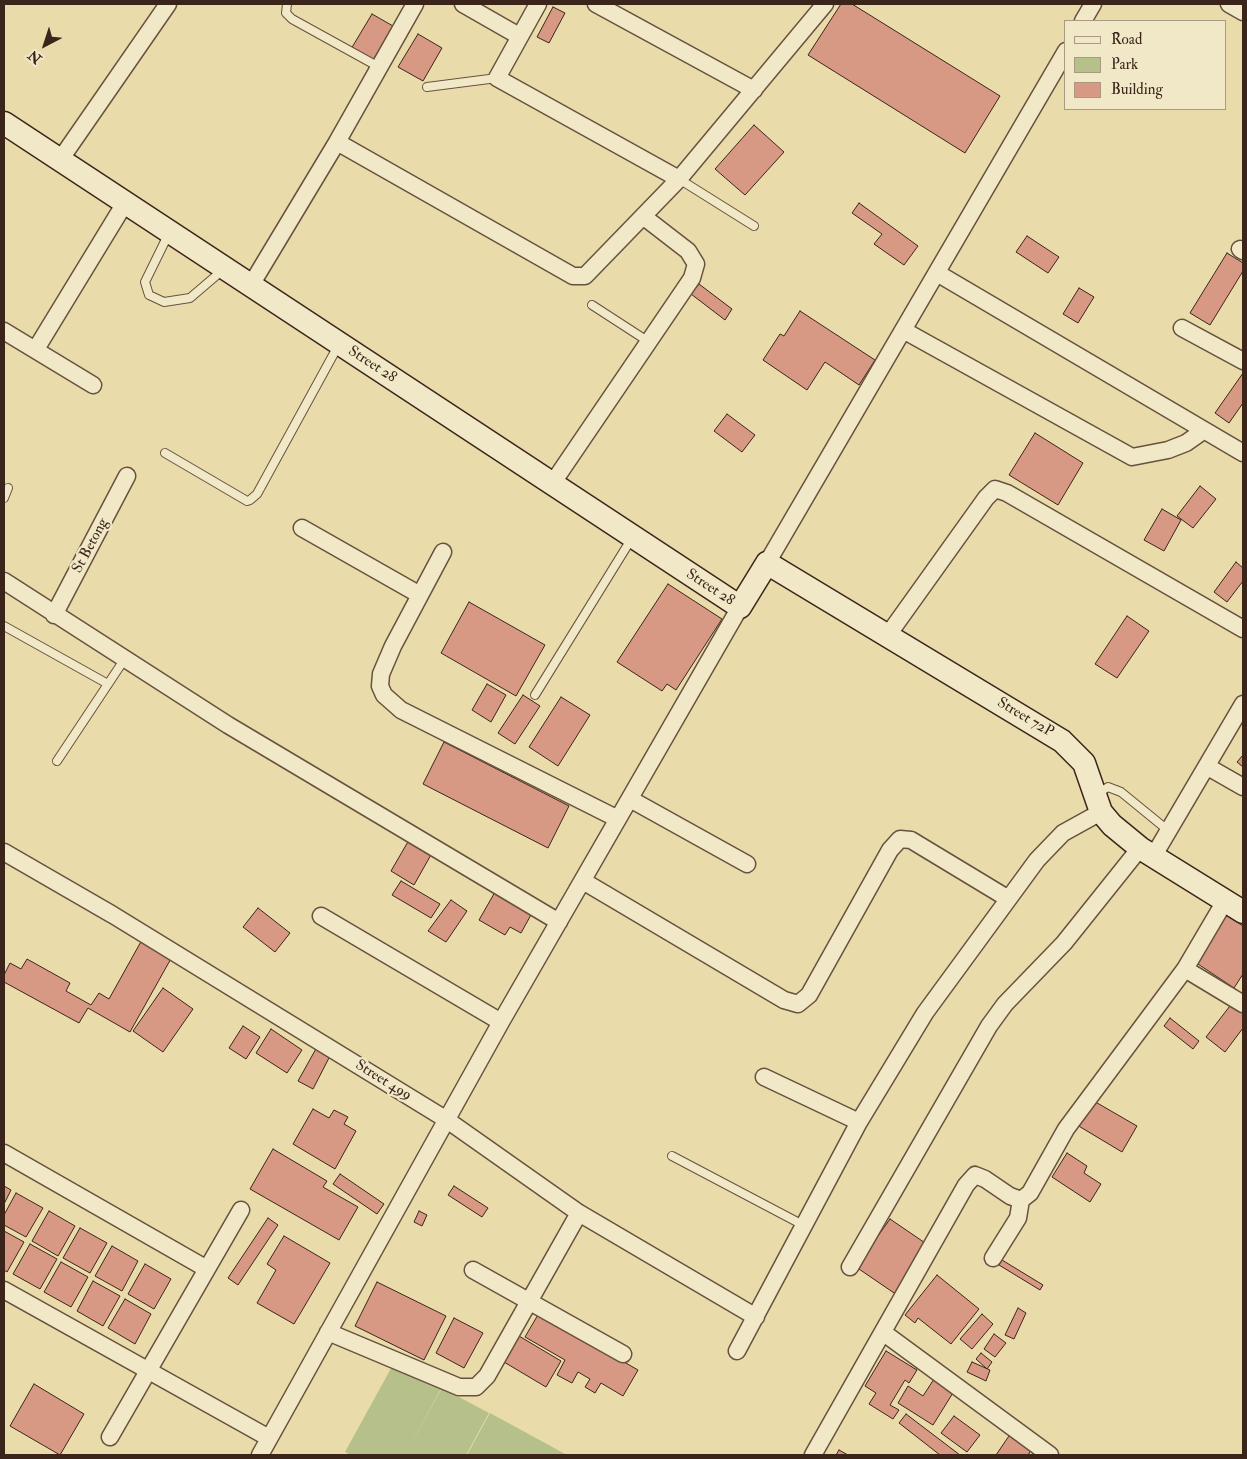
<!DOCTYPE html>
<html>
<head>
<meta charset="utf-8">
<style>
	body { margin:0 }
	#map { position:relative; width:1247px; height:1459px; overflow:hidden; background:#eadbab; font-family:"IM FELL Double Pica",serif }
	canvas { display:block }
	.frame { position:absolute; inset:0; border:5px solid #3b251a; pointer-events:none }
	.legend { position:absolute; left:1064px; top:20px; width:162px; height:90px; box-sizing:border-box; background:#f1e8c8; border:1px solid #a89a82; margin:0; padding:6px 9px; list-style:none; font-size:15px; color:#3b251a }
	.legend li { display:flex; align-items:center; gap:10px; height:25px }
	.legend b { width:25px; border:1px solid #a89a82 }
	.north { position:absolute; left:20px; top:20px; width:50px; height:50px; -webkit-text-stroke:4px #f1e8c8; paint-order:stroke; rotate:220deg; font-size:14px; font-weight:700; line-height:20px; text-align:center; color:#3b251a }
	.north::after { content:''; display:block; margin:auto; width:18px; height:22px; background:#3b251a; clip-path:polygon(50% 0,100% 100%,50% 72%,0 100%) }
</style>
</head>
<body>
<div id="map">
<canvas width="1247" height="1459"></canvas>
<div class="frame"></div>
<ul class="legend">
<li><b style="height:6px;background:#f1e8c8"></b>Road</li>
<li><b style="height:14px;background:#b5c08a"></b>Park</li>
<li><b style="height:14px;background:#d89984"></b>Building</li>
</ul>
<div class="north">N</div>
</div>
<script>
const context = document.querySelector('canvas').getContext('2d');
context.lineJoin = 'round';
function fill(path, color) { context.fillStyle = color; context.fill(path, 'evenodd'); }
const toPath = rows => new Path2D(rows.map(r => 'M' + r).join(''));
function trace(path, color, width, dash) { context.strokeStyle = color; context.lineWidth = width; context.lineCap = dash ? 'butt' : 'round'; context.setLineDash(dash || []); context.stroke(path); }
function label(font, color, halo, rows, align = 'center') {
  context.font = font + ' "IM FELL Double Pica",serif'; context.lineWidth = 4.5; context.setLineDash([]); context.textBaseline = 'middle'; context.strokeStyle = halo; context.fillStyle = color; for (const [text, x, y, turn = 0] of rows) {
    context.save(); context.translate(x, y); context.rotate((+turn || 0) * Math.PI / 180); context.textAlign = isNaN(turn) ? turn : align; if (halo) context.strokeText(text, 0, 0); context.fillText(text, 0, 0); context.restore();
  }
}
fill(toPath([
	[395,1361,442,1387,405,1455,351,1455,345,1452],
	[442,1388,489,1413,466,1455,405,1455],
	[490,1413,567,1455,467,1455]
]), '#b5c08a');
const building = toPath([
	[841,4,852,4,1000,96,965,153,808,55,841,4],
	[553,7,565,13,549,43,537,37,553,7],
	[372,14,393,26,372,62,351,49,372,14],
	[418,34,442,48,423,81,398,67,418,34],
	[754,125,784,152,745,195,715,169,754,125],
	[859,203,918,246,904,265,874,244,882,234,852,213,859,203],
	[1027,236,1059,257,1048,273,1016,252,1027,236],
	[1227,253,1243,263,1243,271,1210,325,1190,313,1227,253],
	[699,284,732,309,725,320,691,294,699,284],
	[1079,288,1094,297,1078,323,1063,314,1079,288],
	[800,311,875,360,859,385,825,362,807,390,763,360,780,334,784,336,800,311],
	[1243,373,1243,403,1229,423,1215,413,1243,373],
	[727,414,755,435,742,452,714,431,727,414],
	[1035,433,1083,463,1058,505,1009,475,1035,433],
	[1200,486,1216,499,1193,528,1177,516,1200,486],
	[1162,509,1181,520,1164,551,1144,540,1162,509],
	[1236,562,1243,568,1243,581,1227,602,1214,592,1236,562],
	[668,584,722,619,676,690,667,684,662,691,617,662,668,584],
	[469,602,545,645,516,696,441,653,469,602],
	[1127,616,1149,631,1117,678,1095,664,1127,616],
	[487,684,506,695,491,722,472,710,487,684],
	[523,695,540,706,515,744,498,733,523,695],
	[561,697,590,715,558,766,529,747,561,697],
	[444,742,569,806,548,848,423,784,444,742],
	[1243,755,1243,767,1237,762,1243,755],
	[409,840,432,853,414,885,391,871,409,840],
	[401,881,440,904,431,918,392,895,401,881],
	[495,892,532,913,521,933,510,927,505,935,479,920,495,892],
	[451,900,467,911,446,942,428,931,451,900],
	[258,908,290,933,275,952,243,927,258,908],
	[1226,915,1243,926,1243,974,1234,988,1195,962,1226,915],
	[143,938,173,955,130,1032,88,1008,79,1023,4,982,4,975,10,963,21,969,27,959,70,983,66,991,91,1005,99,993,109,999,143,938],
	[163,988,193,1009,163,1052,133,1031,163,988],
	[1233,1002,1243,1010,1243,1028,1225,1052,1206,1037,1233,1002],
	[1170,1018,1199,1041,1193,1049,1164,1026,1170,1018],
	[243,1026,260,1037,246,1059,229,1048,243,1026],
	[271,1029,302,1050,287,1073,256,1053,271,1029],
	[317,1047,331,1054,313,1089,298,1081,317,1047],
	[1092,1100,1137,1126,1122,1152,1077,1125,1092,1100],
	[313,1109,329,1118,334,1110,348,1117,344,1124,356,1131,335,1169,293,1144,313,1109],
	[273,1149,327,1181,323,1187,358,1207,339,1240,250,1189,273,1149],
	[1067,1153,1087,1166,1084,1173,1101,1184,1090,1202,1052,1177,1067,1153],
	[340,1174,384,1204,377,1214,333,1184,340,1174],
	[4,1186,11,1190,4,1204,4,1186],
	[454,1186,488,1208,482,1217,448,1195,454,1186],
	[16,1193,43,1208,26,1237,4,1225,4,1215,16,1193],
	[49,1211,75,1226,58,1256,32,1241,49,1211],
	[419,1211,427,1215,422,1226,414,1222,419,1211],
	[268,1218,278,1225,238,1285,228,1278,268,1218],
	[890,1219,931,1247,897,1295,856,1267,890,1219],
	[80,1228,107,1243,90,1273,63,1258,80,1228],
	[4,1231,24,1242,7,1272,4,1270,4,1231],
	[284,1236,330,1263,294,1324,257,1303,276,1270,267,1264,284,1236],
	[30,1244,57,1259,40,1289,13,1274,30,1244],
	[112,1246,138,1261,122,1291,95,1276,112,1246],
	[1002,1260,1043,1285,1040,1290,999,1265,1002,1260],
	[61,1262,88,1277,71,1307,44,1292,61,1262],
	[145,1264,171,1279,154,1309,128,1294,145,1264],
	[937,1275,979,1309,951,1344,918,1318,915,1323,905,1315,937,1275],
	[93,1281,120,1296,103,1326,77,1311,93,1281],
	[377,1282,446,1316,424,1360,355,1326,377,1282],
	[125,1299,151,1314,135,1344,108,1328,125,1299],
	[1018,1308,1026,1313,1014,1339,1005,1335,1018,1308],
	[539,1313,638,1370,623,1396,601,1383,595,1393,585,1387,590,1379,578,1372,572,1383,557,1375,565,1360,525,1337,539,1313],
	[982,1314,993,1324,972,1349,960,1339,982,1314],
	[454,1318,483,1333,464,1368,436,1353,454,1318],
	[994,1334,1006,1343,995,1357,984,1349,994,1334],
	[519,1336,561,1361,546,1387,504,1362,519,1336],
	[886,1351,917,1370,909,1383,905,1380,890,1405,899,1410,893,1419,869,1404,876,1393,865,1386,886,1351],
	[981,1353,992,1362,987,1369,976,1359,981,1353],
	[972,1362,990,1370,986,1381,967,1372,972,1362],
	[936,1376,956,1388,933,1425,898,1403,908,1386,923,1396,936,1376],
	[34,1384,84,1414,60,1455,10,1426,34,1384],
	[906,1414,960,1455,940,1455,899,1423,906,1414],
	[954,1416,980,1435,967,1452,941,1433,954,1416],
	[1011,1433,1034,1446,1028,1455,996,1455,1011,1433],
	[839,1450,848,1455,836,1455,839,1450]
]);
fill(building, '#d89984');
trace(building, '#3b251a', 1);
const lane = toPath([
	[287,4,286,13,292,19,379,67],
	[427,87,497,78],
	[679,179,754,226],
	[169,233,145,282,149,295,164,302,190,298,224,269],
	[592,305,649,342],
	[165,453,247,501,250,500,257,494,338,346],
	[4,498,8,488],
	[4,626,108,684],
	[535,695,632,538],
	[57,761,124,660],
	[1097,794,1108,787,1121,792,1170,832],
	[672,1156,803,1225]
]);
const street = toPath([
	[463,4,519,36],
	[538,4,497,78,679,179],
	[596,4,754,90],
	[1229,4,1243,12],
	[1083,21,1093,4],
	[337,142,573,276,585,276,679,179,825,4],
	[60,160,168,4],
	[1240,249,1243,251],
	[937,273,1243,453],
	[251,285,337,142,415,4],
	[1182,328,1243,361],
	[903,330,1132,457,1168,450,1186,443,1203,431],
	[4,331,93,385],
	[36,349,125,203],
	[552,484,692,278,696,264,688,251,644,217],
	[302,528,420,595],
	[443,552,393,646,381,674,380,686,384,695,401,710,618,819],
	[767,563,1066,51],
	[4,581,228,725,559,922],
	[54,615,127,476],
	[888,635,986,498,995,489,1007,493,1243,629],
	[1208,767,1243,787],
	[630,799,747,864],
	[4,852,113,915,447,1120,579,1213,756,1317],
	[1153,857,1243,704],
	[583,881,784,1000,798,1004,809,995,890,850,900,839,911,840,1007,898],
	[321,916,501,1022],
	[1185,969,1243,1004],
	[764,1077,859,1122],
	[4,1153,207,1269],
	[993,1258,1018,1218,1021,1200,1030,1193,1066,1129,1185,969,1225,901],
	[850,1267,989,1026,1005,1004,1064,943,1140,848],
	[473,1270,623,1354],
	[4,1290,269,1438],
	[328,1332,459,1387,476,1387,487,1376,579,1213],
	[884,1333,1050,1455],
	[737,1351,859,1122,925,1013,1037,860,1063,833,1101,812],
	[110,1437,241,1210],
	[260,1455,501,1022,740,607],
	[813,1455,966,1185,975,1175,985,1179,1010,1196,1021,1200]
]);
const secondary = toPath([
	[4,123,740,607,767,563,1062,741,1084,763,1101,812,1112,825,1140,848,1243,912]
]);
trace(lane, '#67523e', 10);
trace(street, '#67523e', 19);
trace(secondary, '#3b251a', 25);
trace(lane, '#f1e8c8', 8);
trace(street, '#f1e8c8', 16);
trace(secondary, '#f1e8c8', 22);
label('15px', '#3b251a', '#f1e8c8', [
	["Street 28",372,365,33],
	["St Betong",91,546,-62],
	["Street 28",710,588,33],
	["Street 72P",1025,718,31],
	["Street 499",383,1081,32]
]);
</script>
</body>
</html>
